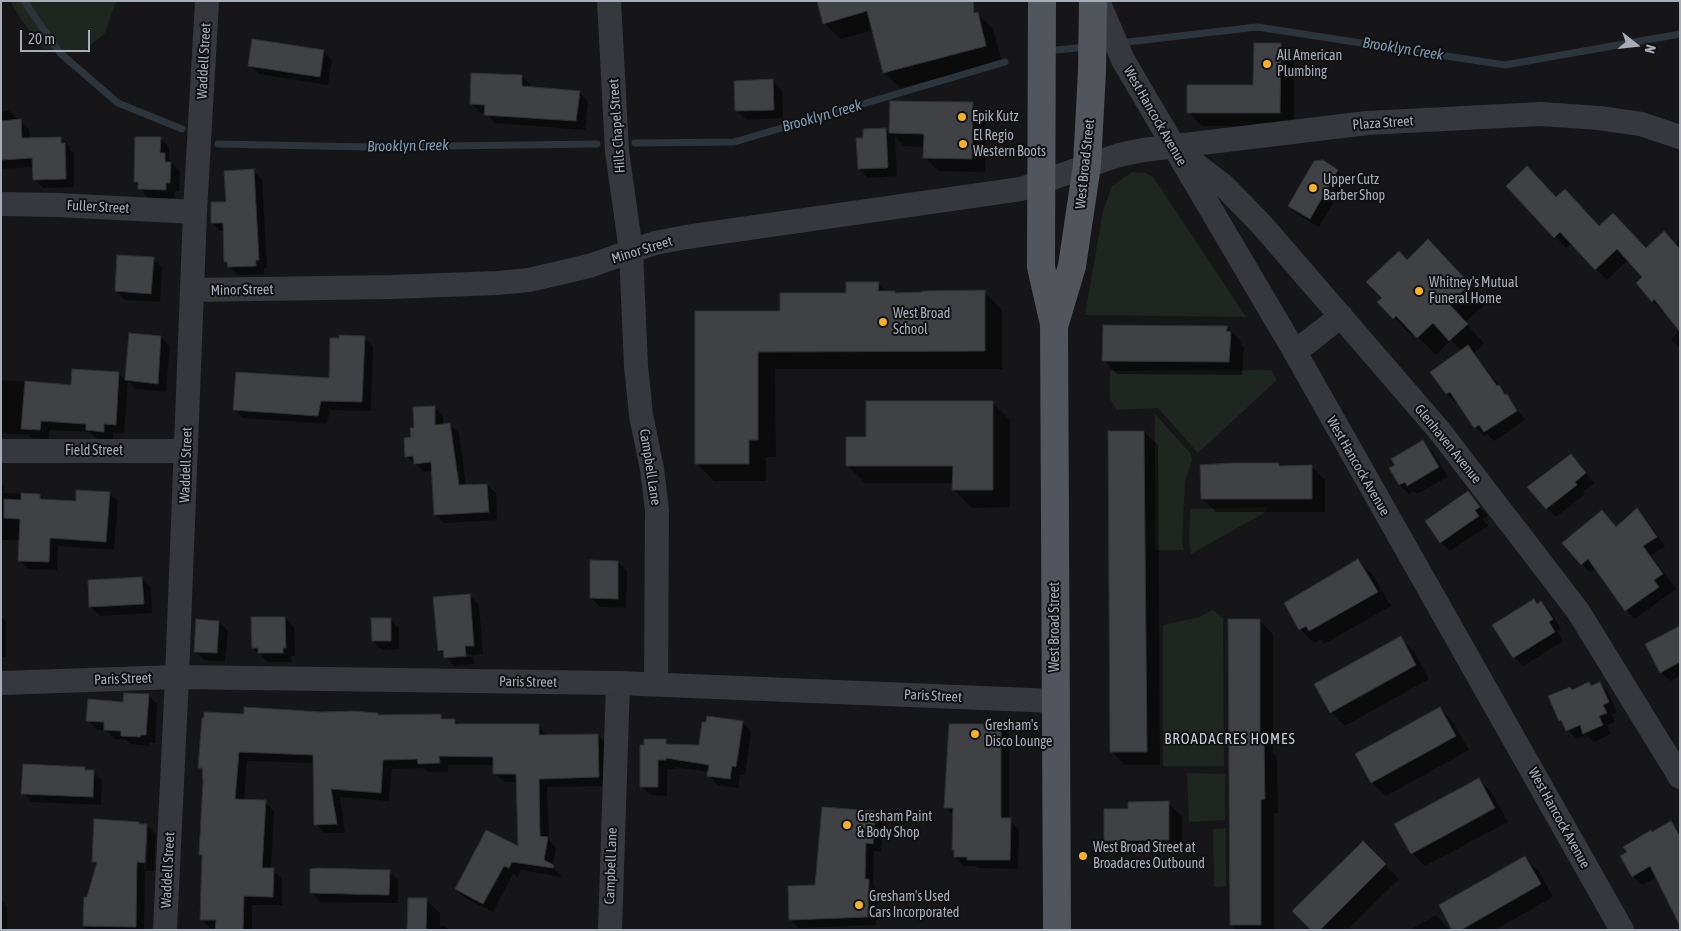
<!DOCTYPE html>
<html>
<head>
<meta charset="utf-8">
<style>
	body { margin:0 }
	#map { position:relative; width:1681px; height:931px; overflow:hidden; background:#161618; font-family:"Asap Condensed",sans-serif }
	canvas { display:block }
	.frame { position:absolute; inset:0; border:2px solid #a8adb8; pointer-events:none }
	.north { position:absolute; left:1611px; top:20px; width:50px; height:50px; -webkit-text-stroke:4px #111113; paint-order:stroke; rotate:106deg; font-size:14px; font-weight:700; line-height:20px; text-align:center; color:#a8adb8 }
	.north::after { content:''; display:block; margin:auto; width:18px; height:22px; background:#a8adb8; clip-path:polygon(50% 0,100% 100%,50% 72%,0 100%) }
	.scale { position:absolute; left:20px; top:30px; width:70px; height:22px; box-sizing:border-box; border:2px solid #a8adb8; border-top:0; padding-left:6px; font-size:15px; line-height:18px; white-space:nowrap; color:#a8adb8; -webkit-text-stroke:4px #111113; paint-order:stroke }
</style>
</head>
<body>
<div id="map">
<canvas width="1681" height="931"></canvas>
<div class="frame"></div>
<div class="north">N</div>
<div class="scale">20 m</div>
</div>
<script>
const context = document.querySelector('canvas').getContext('2d');
context.lineJoin = 'round';
function fill(path, color) { context.fillStyle = color; context.fill(path, 'evenodd'); }
const toPath = rows => new Path2D(rows.map(r => 'M' + r).join(''));
function trace(path, color, width, dash) { context.strokeStyle = color; context.lineWidth = width; context.lineCap = dash ? 'butt' : 'round'; context.setLineDash(dash || []); context.stroke(path); }
function label(font, color, halo, rows, align = 'center') {
  context.font = font + ' "Asap Condensed",sans-serif'; context.lineWidth = 4; context.setLineDash([]); context.textBaseline = 'middle'; context.strokeStyle = halo; context.fillStyle = color; for (const [text, x, y, turn = 0] of rows) {
    context.save(); context.translate(x, y); context.rotate((+turn || 0) * Math.PI / 180); context.textAlign = isNaN(turn) ? turn : align; if (halo) context.strokeText(text, 0, 0); context.fillText(text, 0, 0); context.restore();
  }
}
fill(toPath([
	[10,1,116,1,105,33,82,52,43,49,21,19],
	[1132,172,1146,173,1154,178,1246,317,1085,315,1103,211,1112,186],
	[1271,370,1277,380,1198,453,1158,408,1117,410,1110,399,1110,371],
	[1155,414,1191,454,1192,460,1185,482,1182,541,1184,550,1155,550],
	[1267,507,1266,512,1191,554,1189,542,1190,509],
	[1213,610,1223,618,1224,766,1163,766,1163,625,1199,617],
	[1187,773,1225,774,1225,820,1189,822],
	[1226,828,1226,886,1214,887,1213,829]
]), '#1e261f');
fill(toPath([
	[818,1,964,17,977,13,993,29,1002,62,900,88,884,72,873,30,841,39,824,23],
	[1280,44,1294,58,1294,126,1202,126,1188,112,1254,86],
	[323,51,332,60,328,85,259,74,250,65],
	[522,76,531,86,531,88,579,92,588,101,585,130,495,123,486,113,481,113,472,104],
	[772,81,782,90,783,118,746,120,737,111],
	[891,102,972,104,986,117,985,172,938,171,925,157,925,147,904,146,895,137,897,176,868,178,859,169,865,139,886,129,890,134],
	[9,111,29,129,30,139,61,138,70,147,70,150,74,153,74,187,43,188,34,179,34,167,1,169,1,112],
	[160,138,169,147,169,159,180,172,179,191,175,191,174,198,148,198,135,182],
	[1323,162,1338,171,1347,180,1319,227,1298,215,1289,206],
	[253,171,262,179,267,268,264,268,264,274,238,275,225,262,224,231,220,231,212,222],
	[1508,186,1557,199,1599,227,1646,249,1675,244,1680,240,1680,303,1663,312,1653,301,1644,277,1628,260,1607,280,1572,243,1566,248],
	[153,259,162,268,160,302,125,300,116,291],
	[1446,259,1487,303,1465,322,1484,343,1474,353,1525,420,1494,441,1487,434,1484,436,1475,427,1458,402,1456,403,1447,394,1432,372,1461,351,1451,340,1436,355,1414,333,1412,336,1379,302,1407,261],
	[878,283,887,292,895,292,897,294,984,292,1002,310,1002,369,775,369,776,457,766,457,766,481,714,481,696,463,696,312,782,312,847,294],
	[1227,327,1241,341,1240,343,1244,347,1242,375,1117,374,1104,360],
	[1680,331,1680,349,1671,339],
	[130,334,161,337,170,346,166,392,135,389,128,381,124,433,113,433,113,440,96,438,90,432,49,430,49,439,31,438,28,435,1,433,1,380,72,386,118,373,126,381],
	[364,338,373,347,371,411,330,410,327,424,243,418,234,409,330,380],
	[992,402,1010,420,1010,507,972,508,954,490,954,483,865,483,847,465,867,438],
	[434,407,443,416,443,425,450,425,459,433,466,486,487,485,496,493,497,520,444,523,435,515,433,471,424,472,406,456,413,438],
	[1144,432,1158,445,1160,765,1125,765,1111,751],
	[1423,442,1432,451,1448,477,1417,494,1414,491,1409,494,1400,485,1391,468],
	[1571,456,1594,483,1583,492,1585,494,1556,517,1547,508],
	[1279,464,1281,467,1311,466,1325,480,1325,512,1216,512,1202,498],
	[1,483,4,486,4,493,40,495,45,501,77,502,109,493,118,501,114,550,58,546,57,570,28,569,19,560,20,540,1,540],
	[1468,493,1488,516,1483,519,1488,526,1450,551,1441,542],
	[1637,510,1646,519,1665,546,1651,555,1676,589,1635,619,1626,610,1596,568,1590,573,1582,564,1602,512,1617,528],
	[1358,561,1372,574,1391,606,1324,644,1320,639,1314,643,1300,629],
	[618,562,627,571,626,608,600,607,591,598],
	[142,578,151,588,152,613,100,616,91,607,89,581],
	[470,596,479,605,483,654,473,655,474,664,454,666,439,650],
	[472,654,472,657,449,658,447,656],
	[1541,602,1550,611,1561,629,1557,631,1563,641,1523,666,1514,657,1494,625],
	[1,617,6,621,6,657,1,657],
	[285,618,294,627,295,656,291,656,292,662,268,662,253,648],
	[390,619,399,628,399,649,382,650,373,640],
	[1259,620,1273,634,1273,753,1277,757,1278,813,1274,813,1274,930,1236,930,1231,925],
	[219,622,228,631,225,662,204,660,195,651],
	[1680,627,1680,676,1670,681,1661,672],
	[1400,638,1414,651,1429,679,1345,726,1331,712],
	[1599,683,1608,692,1617,712,1612,714,1615,722,1607,725,1611,734,1594,742,1586,735,1576,739,1560,721,1549,697,1573,691,1589,684,1592,687],
	[148,695,157,704,155,743,150,743,149,746,131,744,126,740,114,739,106,730,97,730,88,720,124,703],
	[1440,708,1453,722,1469,750,1386,796,1372,783,1356,754],
	[321,713,378,714,380,716,440,715,445,720,454,720,460,725,539,726,548,736,598,735,607,744,608,786,547,787,549,840,556,848,553,867,562,877,521,870,518,877,513,874,493,912,465,898,456,889,519,849,518,782,504,782,494,773,494,765,448,765,448,772,428,772,424,768,392,769,389,801,340,797,345,833,325,833,316,824,314,763,247,761,244,801,265,802,274,811,271,869,282,878,282,905,252,905,252,930,210,928,201,919,203,857,201,855,204,771,200,767,245,715],
	[742,722,751,731,745,775,740,775,738,788,718,785,709,775,709,772,675,767,675,769,667,769,667,796,651,795,641,786,665,740,670,746,700,746],
	[1000,726,1009,735,1009,820,1019,829,1018,869,978,868,976,866,964,866,955,857,955,852,953,849,954,816,946,808],
	[85,769,87,771,93,771,102,781,101,805,32,802,23,793],
	[1479,780,1492,793,1508,822,1425,866,1412,853],
	[1168,803,1182,816,1182,853,1119,854,1105,840,1130,810],
	[874,812,883,820,881,852,874,851,873,885,877,889,876,925,799,928,790,919],
	[139,823,141,825,147,825,156,834,154,871,145,871,144,930,85,930,85,898,88,898,97,866,93,861],
	[146,829,148,831,146,869,144,869],
	[1671,823,1680,832,1680,923,1657,877,1642,885,1633,876,1622,857,1653,833],
	[1363,843,1399,879,1347,930,1313,930],
	[1525,858,1538,870,1553,897,1495,930,1453,930],
	[389,871,398,880,398,903,320,902,311,892],
	[426,900,440,913,440,926,445,926,449,930,408,930],
	[1,901,7,906,7,930,1,930],
	[1436,915,1450,930,1410,930]
]), '#0007');
trace(toPath([
	[24,1,60,53,118,103,182,129],
	[1119,43,1257,27,1505,65,1680,34],
	[1047,51,1086,47],
	[635,143,734,142,1005,62],
	[218,144,369,147,597,144]
]), '#2c353c', 7);
const building = toPath([
	[817,1,973,1,974,13,978,12,986,46,883,73,867,11,823,24,817,1],
	[252,39,324,50,320,77,248,66,252,39],
	[1254,43,1281,43,1280,113,1187,113,1187,85,1253,85,1254,43],
	[471,73,522,75,522,86,580,91,576,121,484,115,485,105,470,104,471,73],
	[773,79,774,110,735,111,734,81,773,79],
	[890,101,973,102,972,159,923,158,924,134,889,133,890,101],
	[21,119,22,138,61,137,61,143,65,143,66,179,33,180,32,158,1,160,1,121,21,119],
	[886,128,888,167,887,168,858,169,856,138,863,138,863,129,886,128],
	[135,137,161,137,160,153,165,153,165,162,171,162,170,183,166,183,166,190,138,189,138,182,134,182,135,137],
	[1323,160,1338,170,1310,219,1288,206,1314,161,1323,160],
	[1527,166,1556,197,1565,189,1599,226,1613,213,1646,248,1664,231,1680,249,1680,332,1654,299,1652,302,1636,283,1642,277,1617,249,1595,270,1560,232,1554,238,1506,186,1527,166],
	[254,169,259,260,256,260,256,266,228,267,227,262,224,262,223,223,211,223,211,202,226,202,224,171,254,169],
	[1428,239,1470,284,1449,304,1468,324,1449,341,1433,323,1417,338,1396,316,1393,319,1377,302,1382,298,1366,282,1399,251,1407,260,1428,239],
	[117,255,154,257,151,294,115,291,117,255],
	[846,282,879,282,878,291,895,291,895,293,922,292,922,291,985,290,985,351,758,352,758,440,749,440,749,464,695,464,695,311,780,311,780,293,846,293,846,282],
	[1103,325,1228,326,1226,331,1231,332,1229,362,1102,361,1103,325],
	[129,333,161,336,158,384,125,380,129,333],
	[339,335,365,336,362,402,321,401,318,416,233,410,236,372,329,378,330,338,339,338,339,335],
	[1468,345,1497,386,1499,385,1505,395,1507,394,1517,411,1484,432,1479,425,1474,428,1450,392,1446,394,1430,372,1468,345],
	[72,369,119,372,116,425,104,424,104,432,86,430,86,424,41,421,40,430,21,429,25,381,71,385,72,369],
	[866,401,993,401,993,490,952,490,953,466,846,466,846,437,866,437,866,401],
	[435,406,435,425,450,423,459,485,487,484,489,512,434,515,431,462,414,464,413,456,405,457,404,438,411,437,410,428,414,428,413,407,435,406],
	[1108,431,1144,431,1147,752,1110,752,1108,431],
	[1423,440,1439,467,1407,486,1405,482,1399,485,1389,468,1395,465,1391,459,1423,440],
	[1571,454,1586,473,1575,482,1577,485,1546,509,1527,487,1571,454],
	[1231,463,1279,463,1279,466,1312,465,1312,499,1201,499,1200,465,1231,463],
	[76,490,110,492,106,542,50,538,49,562,18,561,20,519,4,518,4,499,21,500,21,493,40,494,40,499,76,501,76,490],
	[1468,491,1480,507,1475,510,1479,516,1440,543,1425,521,1468,491],
	[1637,508,1657,537,1643,546,1663,574,1654,580,1659,587,1625,611,1588,559,1581,565,1562,543,1602,510,1616,527,1637,508],
	[1358,559,1378,592,1309,631,1306,626,1299,630,1284,603,1358,559],
	[590,560,618,561,618,599,590,598,590,560],
	[142,577,144,604,89,607,88,580,142,577],
	[470,594,474,646,465,646,466,656,444,658,443,650,438,651,433,597,470,594],
	[1534,599,1537,604,1541,601,1553,619,1549,622,1555,632,1513,658,1492,625,1534,599],
	[251,617,285,617,286,648,283,648,283,653,258,653,258,648,252,648,251,617],
	[371,618,391,618,391,641,372,641,371,618],
	[196,619,219,621,217,653,194,652,196,619],
	[1228,619,1260,619,1260,742,1264,742,1265,799,1261,800,1261,925,1230,925,1228,619],
	[1680,626,1680,662,1660,673,1645,644,1680,626],
	[1401,636,1416,665,1330,713,1314,684,1401,636],
	[1589,682,1591,686,1600,682,1609,702,1603,705,1607,713,1599,716,1603,725,1583,734,1580,725,1566,731,1561,720,1559,721,1548,696,1570,687,1572,690,1589,682],
	[124,693,149,694,146,735,141,735,140,737,121,736,121,731,104,730,104,722,86,721,88,699,123,702,124,693],
	[244,707,321,712,353,711,378,713,378,715,441,714,441,719,455,719,455,724,539,724,539,735,598,734,599,777,539,779,540,836,548,837,544,860,554,865,553,868,512,862,509,868,504,866,483,904,455,889,486,830,518,846,516,774,493,774,493,757,439,756,440,763,418,764,417,759,383,760,381,793,331,789,337,824,314,825,313,755,239,752,235,799,266,800,262,868,274,868,273,897,244,896,243,930,215,930,216,920,200,920,202,855,199,855,203,781,202,768,198,768,202,718,204,718,204,712,244,714,244,707],
	[1440,707,1456,736,1371,783,1355,754,1440,707],
	[707,716,743,721,736,767,732,766,730,779,707,776,709,765,666,758,666,760,658,760,658,787,640,787,640,745,644,745,644,739,666,739,666,744,699,745,702,722,706,722,707,716],
	[949,724,1001,724,1001,818,1011,818,1010,860,967,860,967,857,954,857,954,850,952,850,953,808,944,808,949,724],
	[23,764,85,767,85,770,94,770,93,797,21,794,23,764],
	[1479,778,1495,808,1411,854,1394,824,1479,778],
	[1169,801,1169,840,1104,841,1104,809,1128,809,1128,802,1169,801],
	[822,807,875,811,873,844,866,843,865,879,869,879,868,917,789,920,788,886,815,885,822,807],
	[94,819,139,822,139,824,147,824,145,863,137,862,136,927,83,926,84,897,87,897,97,862,92,862,94,819],
	[1671,821,1680,836,1680,926,1650,866,1632,877,1620,856,1627,852,1623,847,1651,830,1652,832,1671,821],
	[1363,841,1386,864,1320,930,1311,930,1292,911,1363,841],
	[1525,856,1541,884,1461,930,1452,930,1439,905,1525,856],
	[318,868,390,870,389,895,310,893,310,869,318,868],
	[408,898,427,898,426,930,407,930,408,898]
]);
fill(building, '#404145');
trace(building, '#303034', 1);
trace(toPath([
	[609,1,617,151,631,251,636,366,641,415,652,469,657,510,656,684],
	[1098,1,1123,60,1295,352,1622,930],
	[1182,154,1224,186,1262,225,1438,429,1578,611,1680,777],
	[1,204,58,205,195,212],
	[193,290,391,287,497,283,529,280,589,266,655,243,686,237,1021,189,1119,155,1143,150,1367,123,1541,114,1599,118,1641,124,1680,137],
	[1295,352,1341,316],
	[1,451,186,451],
	[1,683,177,677,618,683,1055,701],
	[165,930,177,677,195,212,207,1],
	[610,930,618,683]
]), '#37383d', 24);
trace(toPath([
	[1042,1,1041,267,1054,324,1057,930],
	[1055,323,1072,266,1087,165,1092,71,1093,1]
]), '#53555c', 28);
for (const [x, y, r, color] of [
	[1267,64,5,"#f2b134"],
	[962,117,5,"#f2b134"],
	[963,144,5,"#f2b134"],
	[1313,188,5,"#f2b134"],
	[1419,291,5,"#f2b134"],
	[883,322,5,"#f2b134"],
	[975,734,5,"#f2b134"],
	[847,825,5,"#f2b134"],
	[1083,856,5,"#f2b134"],
	[859,905,5,"#f2b134"]
]) { const dot = new Path2D(); dot.arc(x, y, r, 0, 2 * Math.PI); context.fillStyle = color; context.fill(dot); trace(dot, '#111113', 2); }
label('14px', '#a8adb8', '#111113', [
	["All American",1277,56],
	["Plumbing",1277,72],
	["Epik Kutz",972,117],
	["El Regio",973,136],
	["Western Boots",973,152],
	["Upper Cutz",1323,180],
	["Barber Shop",1323,196],
	["Whitney's Mutual",1429,283],
	["Funeral Home",1429,299],
	["West Broad",893,314],
	["School",893,330],
	["Gresham's",985,726],
	["Disco Lounge",985,742],
	["Gresham Paint",857,817],
	["& Body Shop",857,833],
	["West Broad Street at",1093,848],
	["Broadacres Outbound",1093,864],
	["Gresham's Used",869,897],
	["Cars Incorporated",869,913]
], 'left');
label('14px', '#a8adb8', '#111113', [
	["Waddell Street",204,61,-87],
	["West Hancock Avenue",1155,116,60],
	["Plaza Street",1383,123,-4],
	["Hills Chapel Street",617,126,-94],
	["West Broad Street",1085,164,-84],
	["Fuller Street",98,207,3],
	["Minor Street",642,250,-17],
	["Minor Street",242,290,-1],
	["Glenhaven Avenue",1448,444,51],
	["Field Street",94,451],
	["Waddell Street",186,465,-88],
	["West Hancock Avenue",1358,466,60],
	["Campbell Lane",650,467,81],
	["West Broad Street",1055,627,-90],
	["Paris Street",123,679,-2],
	["Paris Street",528,682,1],
	["Paris Street",933,696,3],
	["West Hancock Avenue",1559,818,61],
	["Campbell Lane",611,866,-88],
	["Waddell Street",168,870,-87]
]);
label('italic 15px', '#7f9bb3', '#111113', [
	["Brooklyn Creek",1403,49,9],
	["Brooklyn Creek",822,116,-16],
	["Brooklyn Creek",408,146,-1]
]);
context.letterSpacing = '1px';
label('15px', '#c9ccd4', '#111113', [
	["BROADACRES HOMES",1230,739]
]);
context.letterSpacing = '0px';
</script>
</body>
</html>
